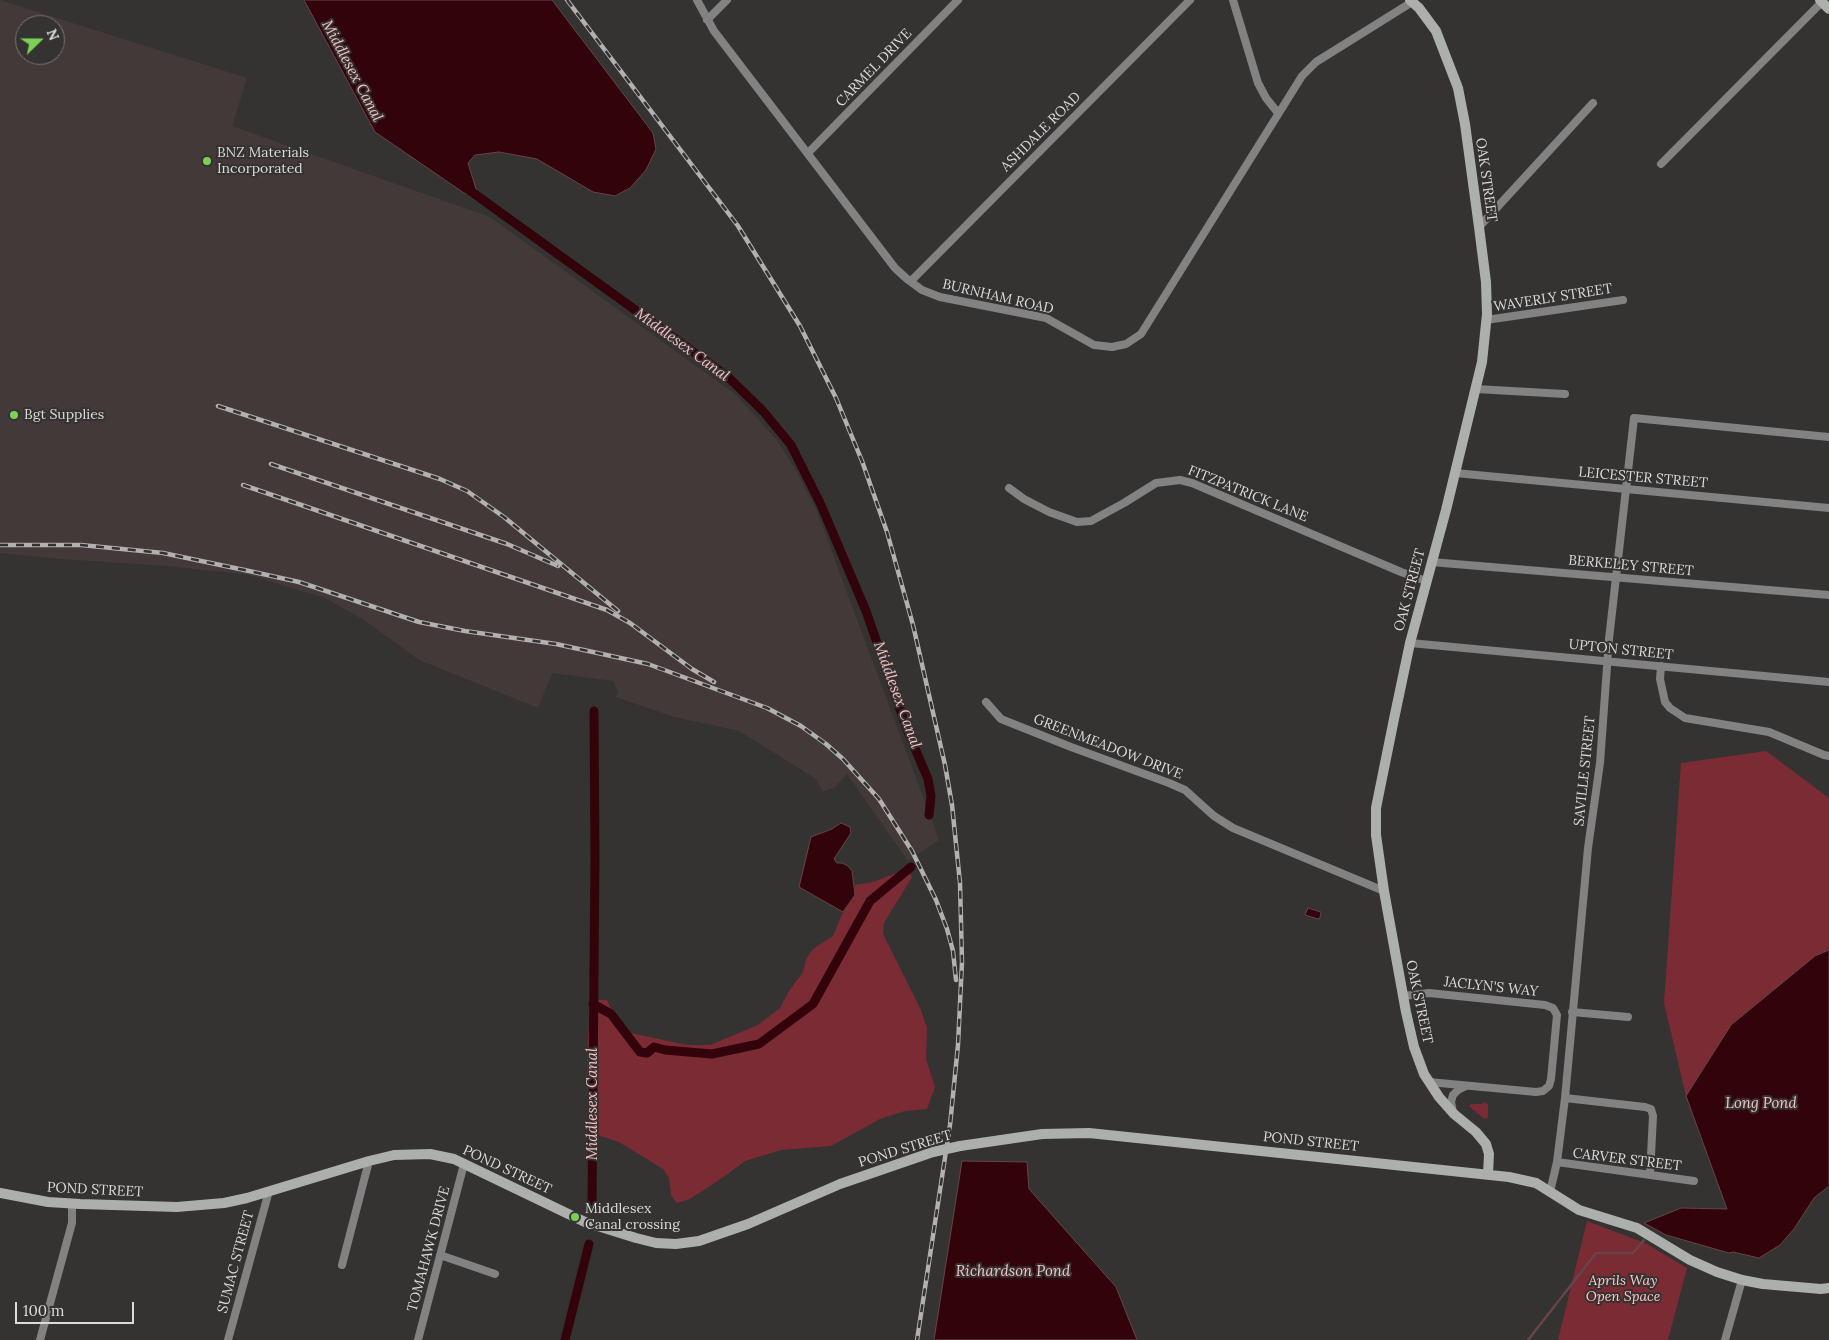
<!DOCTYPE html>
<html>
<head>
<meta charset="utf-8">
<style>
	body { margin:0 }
	#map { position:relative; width:1829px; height:1340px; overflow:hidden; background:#353232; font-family:Lora,serif }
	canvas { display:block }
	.north { position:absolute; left:15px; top:15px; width:50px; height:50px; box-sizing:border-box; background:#353232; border:1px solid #787575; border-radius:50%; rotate:68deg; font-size:14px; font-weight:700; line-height:20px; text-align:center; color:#dcdada }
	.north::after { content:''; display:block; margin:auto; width:18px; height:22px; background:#7bd156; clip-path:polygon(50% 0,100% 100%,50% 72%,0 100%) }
	.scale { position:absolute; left:15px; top:1302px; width:119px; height:22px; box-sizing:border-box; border:2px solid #dcdada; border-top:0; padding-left:6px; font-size:15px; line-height:18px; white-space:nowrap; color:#dcdada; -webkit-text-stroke:4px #353232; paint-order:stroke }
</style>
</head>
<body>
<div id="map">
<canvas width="1829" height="1340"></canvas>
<div class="north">N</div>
<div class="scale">100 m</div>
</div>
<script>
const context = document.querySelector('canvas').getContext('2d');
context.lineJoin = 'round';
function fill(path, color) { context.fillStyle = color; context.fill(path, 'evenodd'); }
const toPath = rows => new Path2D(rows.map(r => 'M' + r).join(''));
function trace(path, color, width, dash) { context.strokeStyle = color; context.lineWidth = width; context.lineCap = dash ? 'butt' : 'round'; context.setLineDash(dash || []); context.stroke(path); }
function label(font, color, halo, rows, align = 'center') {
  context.font = font + ' Lora,serif'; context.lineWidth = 4; context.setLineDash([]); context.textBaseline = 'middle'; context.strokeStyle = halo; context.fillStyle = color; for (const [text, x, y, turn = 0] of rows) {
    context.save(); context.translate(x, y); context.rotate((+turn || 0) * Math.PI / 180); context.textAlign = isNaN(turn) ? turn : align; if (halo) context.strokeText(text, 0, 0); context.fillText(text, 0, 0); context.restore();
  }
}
fill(toPath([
	[0,0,247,78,232,126,490,217,735,394,777,440,797,472,816,509,939,840,908,861,847,774,835,787,823,792,816,779,739,731,674,717,616,697,618,691,613,681,552,673,538,708,419,660,364,620,325,598,249,575,167,566,62,559,0,553],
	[25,25,55,25,55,55,25,55]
]), '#433939');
fill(toPath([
	[1766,751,1829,798,1829,950,1815,956,1731,1025,1686,1096,1664,1003,1681,763],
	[907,869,912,877,884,923,883,934,921,1010,927,1028,926,1059,935,1087,927,1109,905,1111,880,1119,831,1146,781,1150,745,1161,725,1176,690,1199,677,1203,671,1195,669,1178,663,1169,619,1142,597,1135,589,1124,588,1110,587,1058,590,1003,600,1000,607,1000,613,1013,631,1033,687,1045,710,1045,758,1025,780,1008,789,991,803,972,806,959,813,949,833,936,843,912,855,895,855,885,873,882],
	[1483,1102,1488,1104,1488,1118,1484,1119,1469,1106,1471,1104,1483,1104],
	[1587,1221,1645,1243,1687,1268,1668,1340,1558,1340]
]), '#7b2b34');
const water = toPath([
	[304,0,552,0,653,133,656,149,646,170,630,188,615,196,593,192,537,159,499,152,475,155,468,163,476,189,475,194,464,193,375,132,304,0],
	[841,823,850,827,851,833,834,859,837,863,842,863,848,866,852,871,855,895,843,912,799,887,811,837,832,829,841,823],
	[1308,908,1321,912,1320,918,1318,919,1305,915,1308,908],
	[1829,950,1829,1186,1814,1198,1794,1229,1780,1245,1759,1258,1733,1252,1729,1253,1666,1235,1644,1223,1681,1208,1727,1209,1686,1096,1731,1025,1815,956,1829,950],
	[962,1161,1027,1162,1029,1189,1116,1287,1137,1340,934,1340,962,1161]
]);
fill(water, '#33030b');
trace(water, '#664449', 1);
trace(toPath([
	[1528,1340,1596,1253,1633,1253,1644,1240]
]), '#664449', 2.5);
trace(toPath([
	[465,187,728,377,763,411,791,445,821,505,866,611,908,732,928,779,931,796,929,815],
	[593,1004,611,1014,640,1052,647,1053,654,1047,665,1050,712,1054,759,1044,813,1004,870,901,911,867],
	[592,1204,595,858,594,711],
	[565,1340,589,1244]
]), '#33030b', 9);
trace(toPath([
	[697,0,714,31,895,268,907,279,922,290,940,297,1046,318,1094,345,1112,347,1126,344,1141,334,1302,76,1316,62,1412,2],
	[1233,0,1258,83,1266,98,1278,113],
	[707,20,727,0],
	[808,153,958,0],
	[1661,164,1822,2],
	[1479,227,1593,103],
	[911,281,1190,0],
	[1486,320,1623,300],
	[1476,389,1565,394],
	[1455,473,1829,508],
	[1009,488,1024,499,1049,512,1077,522,1091,521,1124,503,1156,483,1180,480,1192,483,1401,572,1426,581],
	[1431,562,1829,595],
	[1410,643,1829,682],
	[1661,666,1660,679,1665,702,1670,708,1685,718,1769,732,1824,755,1829,756],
	[986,702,1001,719,1071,747,1169,783,1185,790,1214,816,1233,828,1384,891],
	[1403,996,1429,993,1545,1005,1553,1008,1557,1015,1551,1079,1549,1086,1543,1091,1536,1092,1429,1082],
	[1572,1012,1628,1017],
	[1565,1098,1645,1107,1651,1109,1653,1116,1650,1175],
	[1453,1112,1451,1102,1453,1095,1458,1090,1466,1086],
	[1557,1162,1694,1181],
	[1550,1192,1557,1162,1565,1098,1588,848,1600,763,1609,639,1634,418,1829,437],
	[440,1255,495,1274],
	[342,1265,369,1161],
	[40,1340,72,1223,72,1204],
	[228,1340,269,1191],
	[418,1340,464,1164],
	[1725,1340,1742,1280]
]), '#818281', 8);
trace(toPath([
	[1410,0,1419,8,1436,31,1458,88,1465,124,1479,227,1486,282,1487,314,1482,362,1446,510,1410,643,1394,719,1376,808,1376,835,1384,891,1406,1012,1414,1047,1424,1074,1439,1097,1454,1114,1476,1132,1486,1144,1489,1154,1488,1174],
	[1820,0,1829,9],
	[960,1146,1042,1134,1089,1133,1509,1177,1536,1183,1579,1210,1637,1228,1690,1260,1717,1272,1742,1280,1763,1284,1821,1289,1829,1288],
	[0,1193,48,1202,80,1204,177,1207,224,1203,247,1198,369,1161,394,1155,430,1154,454,1159,585,1222,636,1238,656,1243,676,1244,699,1241,748,1224,840,1184,933,1152]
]), '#adafad', 10);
const rail = toPath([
	[567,0,738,226,800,326,836,398,862,461,887,532,913,625,945,765,952,805,960,883,962,962,958,1045,950,1125,917,1340],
	[218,406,440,479,467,491,504,517,618,611],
	[271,464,507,544,558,566],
	[243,485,607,610,630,623,692,669,714,682],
	[0,545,81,545,163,553,249,571,299,582,419,622,465,631,556,644,648,664,767,708,801,726,826,744,843,759,879,799,912,851,936,900,947,929,953,951,956,980]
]);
trace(rail, '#b2b0b0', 4.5);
trace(rail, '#353232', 2.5, [8]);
trace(toPath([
	[933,1152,960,1146]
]), '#adafad', 10);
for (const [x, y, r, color] of [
	[207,161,5,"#7bd156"],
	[14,415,5,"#7bd156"],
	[575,1217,5,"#7bd156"]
]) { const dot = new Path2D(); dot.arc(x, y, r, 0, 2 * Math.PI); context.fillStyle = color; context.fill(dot); trace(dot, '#353232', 2); }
label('14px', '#dcdada', '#353232', [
	["CARMEL DRIVE",874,68,-46],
	["ASHDALE ROAD",1041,132,-45],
	["OAK STREET",1486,180,82],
	["BURNHAM ROAD",998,297,13],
	["WAVERLY STREET",1553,298,-9],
	["LEICESTER STREET",1643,478,5],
	["FITZPATRICK LANE",1248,494,22],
	["BERKELEY STREET",1631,566,5],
	["OAK STREET",1410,590,-75],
	["UPTON STREET",1621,650,6],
	["GREENMEADOW DRIVE",1108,747,21],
	["SAVILLE STREET",1585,771,-84],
	["JACLYN'S WAY",1491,987,6],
	["OAK STREET",1419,1002,78],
	["POND STREET",1311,1142,6],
	["POND STREET",905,1149,-17],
	["CARVER STREET",1627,1160,7],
	["POND STREET",507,1170,25],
	["POND STREET",95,1190,3],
	["TOMAHAWK DRIVE",429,1249,-75],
	["SUMAC STREET",236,1262,-75]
]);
label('14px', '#dcdada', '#353232', [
	["BNZ Materials",217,153],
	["Incorporated",217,169],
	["Bgt Supplies",24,415],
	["Middlesex",585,1209],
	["Canal crossing",585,1225]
], 'left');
label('italic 14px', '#ffc8c9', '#353232', [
	["Aprils Way",1623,1281],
	["Open Space",1623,1297]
]);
label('italic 15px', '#f7c0c1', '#353232', [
	["Middlesex Canal",352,71,62],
	["Middlesex Canal",682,345,36],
	["Middlesex Canal",897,695,70],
	["Middlesex Canal",593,1104,-90],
	["Long Pond",1761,1104],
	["Richardson Pond",1013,1272]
]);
</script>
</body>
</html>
